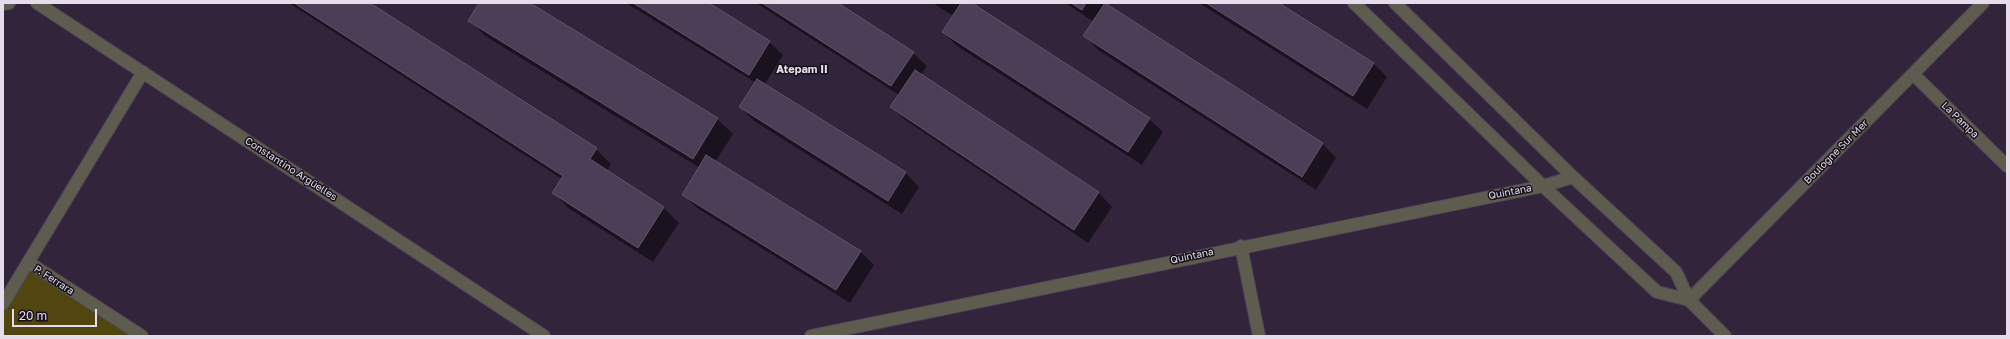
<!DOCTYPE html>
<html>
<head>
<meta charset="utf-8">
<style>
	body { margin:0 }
	#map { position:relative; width:2010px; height:339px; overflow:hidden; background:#32253b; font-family:"Golos Text",sans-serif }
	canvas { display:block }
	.frame { position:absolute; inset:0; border:4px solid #e5ddec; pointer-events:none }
	.scale { position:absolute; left:12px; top:309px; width:85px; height:18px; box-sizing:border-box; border:2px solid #e5ddec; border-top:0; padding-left:5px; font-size:12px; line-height:14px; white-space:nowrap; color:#e5ddec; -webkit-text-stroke:3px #16111b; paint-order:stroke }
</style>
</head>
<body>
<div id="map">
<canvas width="2010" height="339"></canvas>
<div class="frame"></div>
<div class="scale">20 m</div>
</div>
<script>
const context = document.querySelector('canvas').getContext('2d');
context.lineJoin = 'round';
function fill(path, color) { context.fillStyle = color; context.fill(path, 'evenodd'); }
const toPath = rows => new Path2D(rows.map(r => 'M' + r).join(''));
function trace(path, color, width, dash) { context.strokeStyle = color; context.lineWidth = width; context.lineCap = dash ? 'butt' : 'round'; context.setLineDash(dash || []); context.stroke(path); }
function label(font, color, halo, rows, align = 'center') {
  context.font = font + ' "Golos Text",sans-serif'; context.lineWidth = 3; context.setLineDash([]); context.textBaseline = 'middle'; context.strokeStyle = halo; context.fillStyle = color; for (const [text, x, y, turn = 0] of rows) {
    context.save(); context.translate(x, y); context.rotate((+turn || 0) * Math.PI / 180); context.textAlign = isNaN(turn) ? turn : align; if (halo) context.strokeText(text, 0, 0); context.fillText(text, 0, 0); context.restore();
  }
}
fill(toPath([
	[28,262,142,336,3,336,3,304]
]), '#51460f');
fill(toPath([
	[289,3,368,3,596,149,611,164,607,171,664,208,679,223,653,262,568,208,553,192,562,179],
	[480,3,528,3,717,119,733,134,715,162,860,251,874,265,850,303,697,208,683,194,700,168,485,36,470,21],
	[626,3,707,3,769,42,783,55,765,84,906,173,919,187,902,214,754,121,740,107,756,83],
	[756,3,837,3,913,53,927,66,921,75,1099,193,1112,207,1088,243,905,120,891,107,899,95],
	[933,3,971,3,1149,119,1163,132,1142,165,957,46,943,32,953,16],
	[1065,3,1108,3,1107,5,1323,144,1336,158,1316,190,1098,50,1085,36,1094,22],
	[1199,3,1277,3,1373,63,1387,77,1367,109]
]), '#0007');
const building = toPath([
	[294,3,370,3,597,148,590,159,664,207,638,248,552,193,563,176,294,3],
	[479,3,530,3,718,118,693,159,468,21,479,3],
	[633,3,709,3,770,41,749,75,633,3],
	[762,3,838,3,914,52,891,86,762,3],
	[961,3,972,3,1150,118,1128,152,942,32,961,3],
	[1071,3,1086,3,1082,10,1071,3],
	[1105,3,1323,143,1302,177,1083,36,1105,3],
	[1206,3,1279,3,1374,63,1353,96,1206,3],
	[915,70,1099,192,1074,230,890,107,915,70],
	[757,79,906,172,888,201,739,107,757,79],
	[706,155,861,251,836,290,682,195,706,155]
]);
fill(building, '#4c3e56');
trace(building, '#60526b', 1);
const street = toPath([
	[37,3,544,336],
	[1354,3,1543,186,1657,292,1689,300],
	[1395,3,1573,177,1676,272,1689,300,1725,336],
	[3,4,9,3],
	[1913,74,2007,166],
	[1241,246,1259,336],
	[28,262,142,336],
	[1689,300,1983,3],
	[3,304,143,72],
	[811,336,1543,186,1573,177]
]);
trace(street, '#4f4257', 14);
trace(street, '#5e5c4f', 12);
label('10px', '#e5ddec', '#16111b', [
	["La Pampa",1960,120,44],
	["Boulogne Sur Mer",1836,152,-45],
	["Constantino Argüelles",291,169,33],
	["Quintana",1510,192,-11],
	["Quintana",1192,256,-12],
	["P. Ferrara",54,280,33]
]);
label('bold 11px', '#e5ddec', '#16111b', [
	["Atepam II",802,70]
]);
</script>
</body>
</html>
